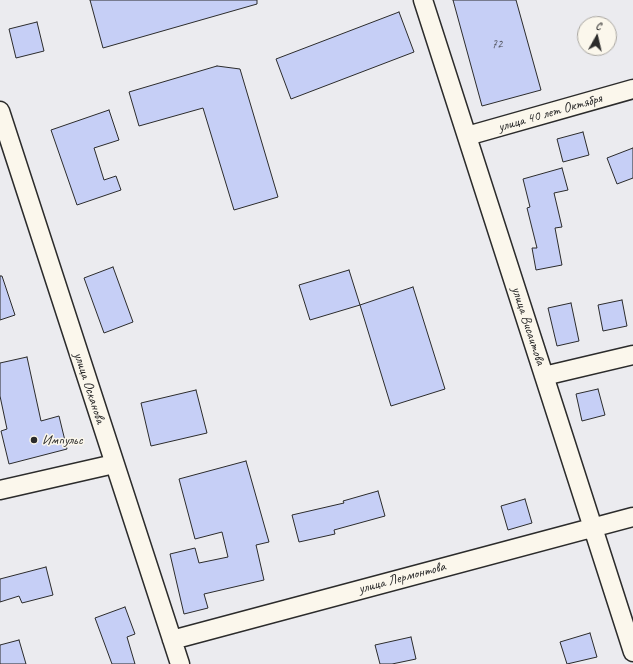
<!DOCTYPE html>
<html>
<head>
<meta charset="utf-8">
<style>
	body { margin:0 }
	#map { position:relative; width:633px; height:664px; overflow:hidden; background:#ebebef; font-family:Caveat,sans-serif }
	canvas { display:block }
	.north { position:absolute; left:577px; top:16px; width:40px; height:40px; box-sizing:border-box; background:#fbf7ec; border:1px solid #a8a59f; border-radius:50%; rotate:8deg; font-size:11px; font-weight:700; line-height:16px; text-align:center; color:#2b2b2b }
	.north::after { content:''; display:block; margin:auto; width:14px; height:18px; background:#2b2b2b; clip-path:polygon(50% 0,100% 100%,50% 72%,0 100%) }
</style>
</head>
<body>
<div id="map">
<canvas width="633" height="664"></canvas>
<div class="north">С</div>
</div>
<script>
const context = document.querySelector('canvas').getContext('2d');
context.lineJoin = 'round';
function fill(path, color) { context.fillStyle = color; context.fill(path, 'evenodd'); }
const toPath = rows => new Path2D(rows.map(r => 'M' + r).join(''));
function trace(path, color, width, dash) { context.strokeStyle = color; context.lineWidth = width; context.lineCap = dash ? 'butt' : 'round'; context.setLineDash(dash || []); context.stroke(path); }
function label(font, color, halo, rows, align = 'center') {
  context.font = font + ' Caveat,sans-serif'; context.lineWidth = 3; context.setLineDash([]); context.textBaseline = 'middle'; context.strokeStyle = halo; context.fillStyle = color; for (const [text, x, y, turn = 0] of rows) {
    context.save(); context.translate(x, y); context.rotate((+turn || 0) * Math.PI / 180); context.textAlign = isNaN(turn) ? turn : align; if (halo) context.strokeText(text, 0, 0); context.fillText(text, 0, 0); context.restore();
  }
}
const building = toPath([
	[90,0,257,0,257,4,103,48,90,0],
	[453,0,516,0,541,90,482,106,453,0],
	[399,12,414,52,291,99,276,59,399,12],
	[37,22,44,51,16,58,9,29,37,22],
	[217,66,240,69,278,197,234,210,203,108,139,126,129,92,217,66],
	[109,110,119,140,94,148,104,180,116,176,121,190,77,205,51,130,109,110],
	[583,132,589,155,563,162,557,139,583,132],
	[633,148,633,178,617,184,607,158,633,148],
	[562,168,568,190,554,193,562,227,555,228,562,265,536,270,532,248,537,248,527,208,530,207,523,179,562,168],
	[113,267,133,322,104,333,84,278,113,267],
	[349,270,360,305,310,320,299,285,349,270],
	[0,276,2,276,15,315,0,320,0,276],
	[413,287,445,389,391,406,360,305,413,287],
	[622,300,627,326,603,331,598,305,622,300],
	[571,303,579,341,557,346,548,308,571,303],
	[27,357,41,421,59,416,67,449,9,464,1,431,7,429,0,396,0,363,27,357],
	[598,389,605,415,582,421,576,394,598,389],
	[196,390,207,433,151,446,141,403,196,390],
	[246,461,269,542,256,545,264,580,204,594,208,608,184,614,170,554,195,548,199,563,228,557,222,532,195,539,179,479,246,461],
	[378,491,385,516,334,530,335,534,299,542,292,515,344,503,343,501,378,491],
	[525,499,532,523,508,530,501,506,525,499],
	[46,567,53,595,22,603,19,596,0,602,0,579,46,567],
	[125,607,135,634,127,637,135,664,112,664,95,618,125,607],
	[590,633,597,657,567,664,560,642,590,633],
	[411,637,416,659,392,664,380,664,375,645,411,637],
	[19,640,26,664,0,664,0,645,19,640]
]);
fill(building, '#c6cff6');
trace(building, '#2b2b2b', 1);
const minor = toPath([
	[423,0,633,652],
	[0,111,180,664],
	[467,136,633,89],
	[544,376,633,355],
	[0,490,114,464],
	[172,640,633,517]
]);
trace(minor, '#2b2b2b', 21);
trace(minor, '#fbf7ec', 18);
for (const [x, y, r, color] of [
	[34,440,4,"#2b2b2b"]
]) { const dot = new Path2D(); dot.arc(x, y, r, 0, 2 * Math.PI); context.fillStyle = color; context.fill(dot); trace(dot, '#fbf7ec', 1.5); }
label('12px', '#52545e', null, [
	["72",497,45]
]);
label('14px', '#2b2b2b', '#fbf7ec', [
	["улица 40 лет Октября",550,113,-16],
	["улица Висаитова",528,326,72],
	["улица Осканова",89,388,72],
	["улица Лермонтова",402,578,-15]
]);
label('14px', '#2b2b2b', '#fbf7ec', [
	["Импульс",42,440]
], 'left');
</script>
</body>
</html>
